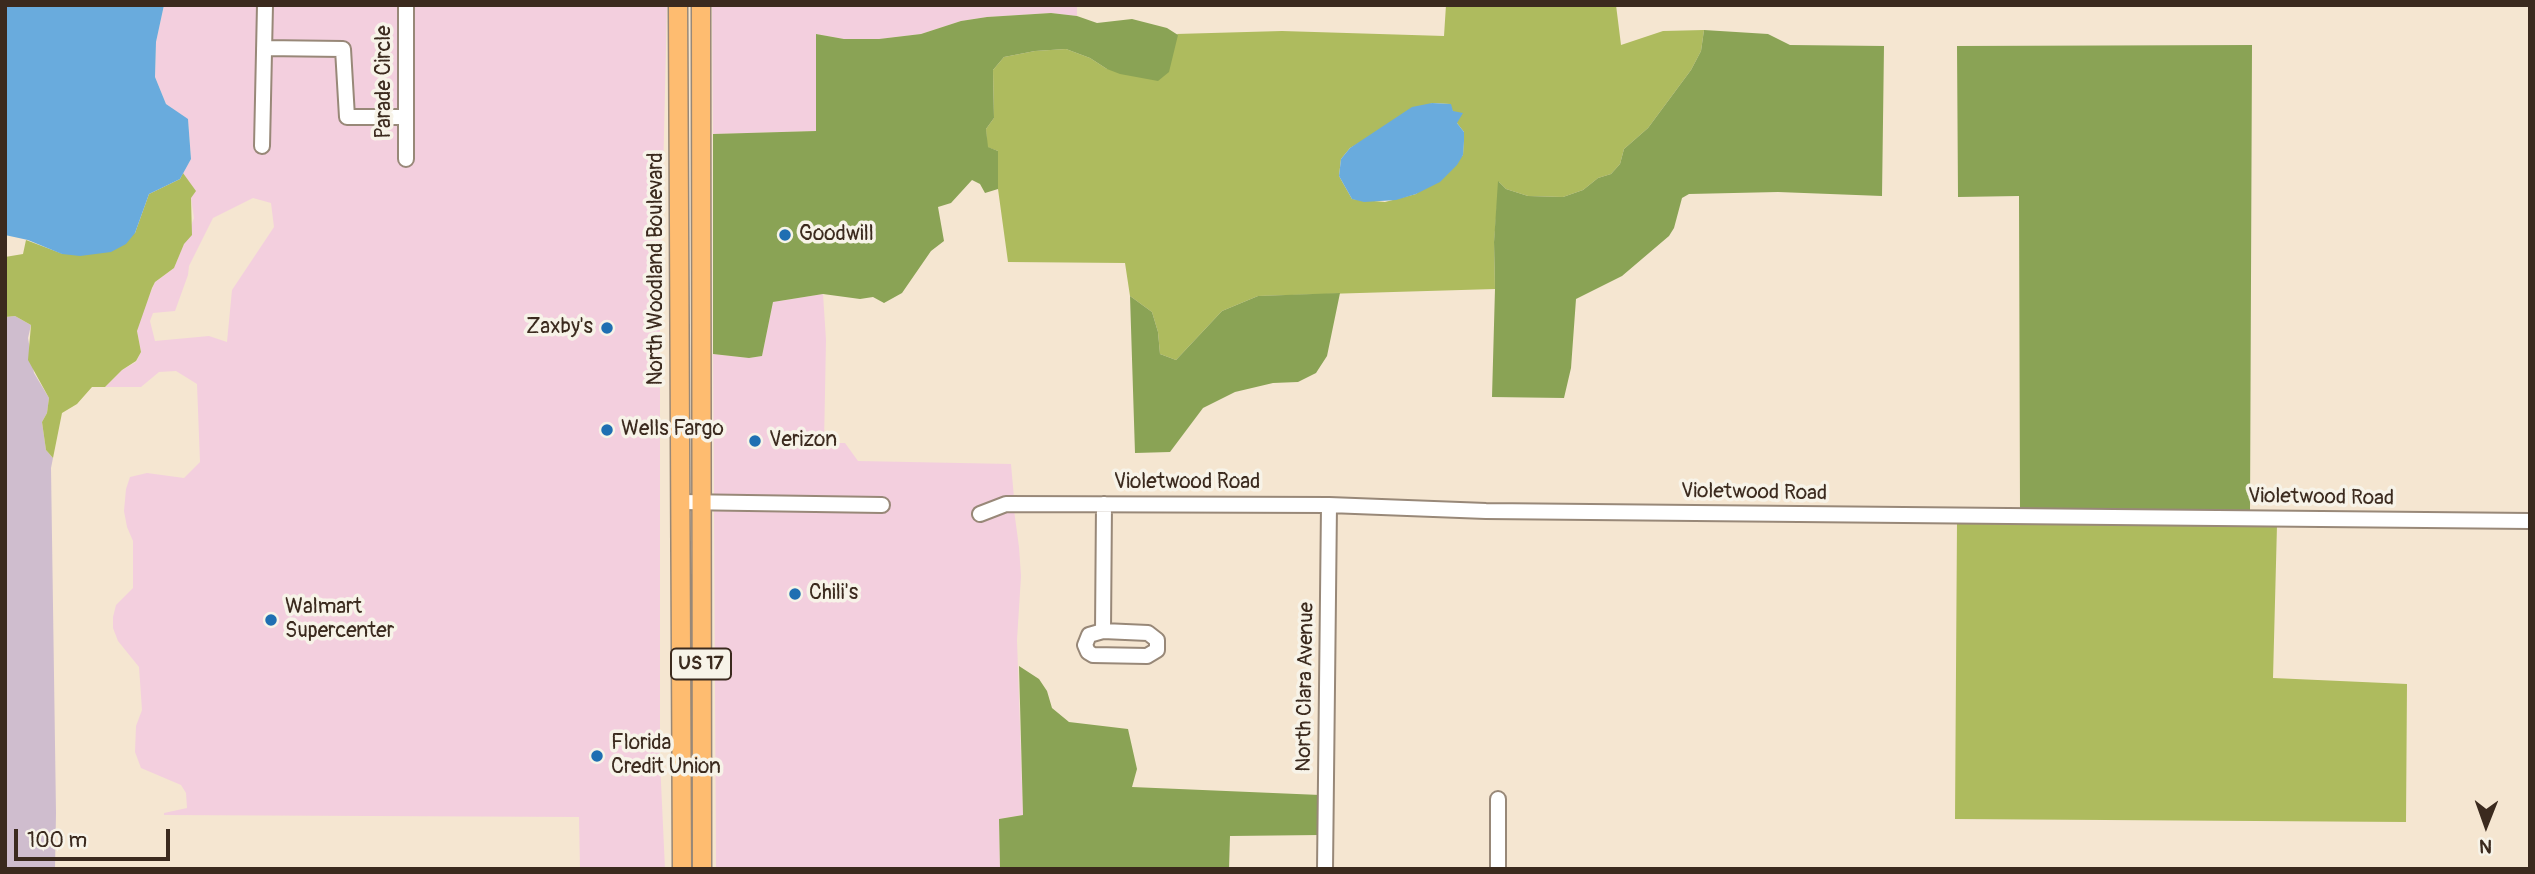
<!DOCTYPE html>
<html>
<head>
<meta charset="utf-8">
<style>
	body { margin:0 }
	#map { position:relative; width:2535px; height:874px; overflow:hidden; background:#f5e6d1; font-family:Pangolin,sans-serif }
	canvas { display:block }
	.frame { position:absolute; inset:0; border:7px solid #3b2a1e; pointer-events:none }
	.north { position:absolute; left:2451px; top:790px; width:70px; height:70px; -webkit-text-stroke:5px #f7f3e8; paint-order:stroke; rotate:181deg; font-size:19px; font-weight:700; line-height:28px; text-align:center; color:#3b2a1e }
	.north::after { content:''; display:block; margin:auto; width:24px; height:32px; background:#3b2a1e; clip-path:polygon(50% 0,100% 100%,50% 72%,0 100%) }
	.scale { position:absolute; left:14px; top:829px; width:156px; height:32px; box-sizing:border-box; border:4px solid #3b2a1e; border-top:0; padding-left:9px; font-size:21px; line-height:24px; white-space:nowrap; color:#3b2a1e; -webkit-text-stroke:5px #f7f3e8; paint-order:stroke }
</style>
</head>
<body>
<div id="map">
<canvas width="2535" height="874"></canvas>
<div class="frame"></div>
<div class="north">N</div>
<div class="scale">100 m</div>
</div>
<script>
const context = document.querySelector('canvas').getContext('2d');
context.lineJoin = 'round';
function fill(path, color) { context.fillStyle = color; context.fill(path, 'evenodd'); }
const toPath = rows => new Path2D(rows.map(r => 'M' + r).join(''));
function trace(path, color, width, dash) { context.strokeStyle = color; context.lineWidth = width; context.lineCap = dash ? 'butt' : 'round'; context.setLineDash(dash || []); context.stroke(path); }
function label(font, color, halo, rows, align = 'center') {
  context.font = font + ' Pangolin,sans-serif'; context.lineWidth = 7; context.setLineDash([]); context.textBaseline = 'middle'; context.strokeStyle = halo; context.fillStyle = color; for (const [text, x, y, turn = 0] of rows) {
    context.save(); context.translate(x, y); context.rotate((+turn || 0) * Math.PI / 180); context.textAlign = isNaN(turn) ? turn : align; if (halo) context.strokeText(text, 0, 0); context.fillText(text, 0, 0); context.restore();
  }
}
fill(toPath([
	[164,5,260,5,257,152,268,152,269,54,338,55,342,117,400,123,401,165,411,164,411,7,667,5,660,305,660,761,665,869,580,869,579,817,164,815,164,813,187,808,186,793,181,785,141,768,135,752,136,726,142,710,139,667,118,641,113,628,113,617,116,605,133,588,133,541,127,527,124,511,126,489,130,477,147,473,184,478,200,462,197,384,176,371,159,372,141,387,105,387,122,370,136,362,141,352,137,331,140,317,155,282,174,268,194,218,191,198,195,191,183,173,191,159,188,120,166,104,155,77,156,42],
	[253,198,271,203,274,227,232,290,227,342,209,336,155,341,150,321,153,313,175,311,188,275,189,266,213,218],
	[270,5,400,5,400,111,352,110,349,49,270,42],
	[712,5,1077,5,1077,16,1051,13,987,17,961,21,921,34,879,39,844,39,816,34,816,131,713,134],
	[823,294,826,340,824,443,845,443,858,461,1011,464,1014,498,1004,498,974,511,977,522,1007,510,1014,510,1019,547,1021,576,1017,640,1023,815,999,819,1000,869,716,869,714,509,887,510,886,499,714,497,713,354,749,358,762,356,773,302]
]), '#f3cfde');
fill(toPath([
	[15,316,31,325,28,338,34,373,49,398,47,413,42,422,46,450,53,458,51,468,56,813,55,869,5,869,5,317]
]), '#cfbdce');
fill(toPath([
	[1446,5,1616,5,1621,45,1663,31,1704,30,1701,51,1691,70,1648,128,1624,149,1620,164,1611,174,1598,178,1583,190,1563,197,1528,196,1506,189,1499,182,1494,242,1495,289,1258,296,1222,311,1176,360,1160,354,1158,332,1152,312,1130,296,1125,263,1008,262,998,189,998,151,987,147,986,129,994,118,993,70,1004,57,1035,51,1066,49,1090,58,1107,69,1178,35,1176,34,1282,31,1444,36],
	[1432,103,1450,104,1457,123,1464,132,1463,155,1416,194,1385,202,1352,199,1339,176,1341,159,1350,148],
	[183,173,196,191,191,198,192,235,184,244,174,268,155,282,152,288,137,331,141,352,136,361,122,370,105,387,92,387,77,404,62,413,53,458,46,450,42,422,47,413,49,398,28,360,31,325,15,316,5,317,5,257,23,254,26,240,63,254,135,233,149,194,180,179],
	[1957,522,2277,525,2273,678,2407,684,2406,822,1955,819]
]), '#aebb5e');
fill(toPath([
	[1051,13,1077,16,1097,23,1132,19,1167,28,1178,35,1169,72,1158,81,1120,74,1107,69,1090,58,1066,49,1035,51,1004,57,993,70,994,118,986,129,988,147,998,151,998,189,985,193,980,184,972,180,951,203,938,207,944,241,931,251,902,293,884,303,873,297,860,299,823,294,773,302,762,356,749,358,713,354,713,134,816,131,816,34,844,39,879,39,921,34,961,21,987,17],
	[1704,30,1768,34,1790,45,1884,46,1882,196,1778,192,1689,194,1682,198,1674,228,1669,236,1622,276,1576,299,1571,368,1564,398,1492,397,1495,289,1494,242,1498,181,1506,189,1528,196,1563,197,1583,190,1598,178,1611,174,1620,164,1624,149,1648,128,1691,70,1701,51],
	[2252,45,2250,513,2020,510,2019,196,1958,197,1957,46],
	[1340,293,1327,356,1316,373,1298,382,1273,383,1235,392,1203,408,1170,452,1135,453,1130,296,1152,312,1158,332,1160,354,1176,360,1222,311,1258,296],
	[1019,666,1039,679,1047,691,1052,708,1069,722,1128,729,1137,769,1132,787,1320,795,1320,835,1230,836,1229,869,1000,869,999,819,1023,815]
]), '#8aa355');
fill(toPath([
	[5,5,164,5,156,42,155,77,166,104,188,119,191,159,180,179,149,194,135,233,126,244,111,252,80,256,62,254,28,240,5,235],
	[1432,103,1451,104,1453,111,1463,113,1457,123,1464,132,1464,141,1463,155,1457,165,1440,182,1416,194,1396,200,1364,202,1352,199,1339,176,1341,159,1350,148,1412,107]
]), '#69abdd');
const minor = toPath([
	[264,48,343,49,347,117,406,117],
	[262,146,265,5],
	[406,159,406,5],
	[681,502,882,505],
	[980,514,1006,504,1329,505,1486,511,2530,521],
	[1103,631,1148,633,1157,640,1157,650,1147,656,1093,655,1088,652,1085,645,1089,635,1103,631,1104,504],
	[1325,869,1329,505],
	[1498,869,1498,799]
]);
const major = toPath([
	[678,5,682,869],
	[701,5,702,869]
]);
trace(minor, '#988878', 18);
trace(major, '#988878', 21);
trace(minor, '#fff', 14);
trace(major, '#febc70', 18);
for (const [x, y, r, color] of [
	[785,235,7,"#1f6fb2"],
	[607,328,7,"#1f6fb2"],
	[607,430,7,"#1f6fb2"],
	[755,441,7,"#1f6fb2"],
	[795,594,7,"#1f6fb2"],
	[271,620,7,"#1f6fb2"],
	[597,756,7,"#1f6fb2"]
]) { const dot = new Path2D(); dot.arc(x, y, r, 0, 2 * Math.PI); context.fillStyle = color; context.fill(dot); trace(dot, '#f7f3e8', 2.5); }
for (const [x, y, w] of [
	[701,664,60]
]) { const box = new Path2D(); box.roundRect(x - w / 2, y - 15.5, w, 31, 5); context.fillStyle = '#f7f3e8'; context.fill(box); trace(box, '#3b2a1e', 2); }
label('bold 19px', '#3b2a1e', null, [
	["US 17",701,664]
]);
label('21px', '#3b2a1e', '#f7f3e8', [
	["Parade Circle",385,82,-90],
	["North Woodland Boulevard",657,269,-90],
	["Violetwood Road",1187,483],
	["Violetwood Road",1754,493,1],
	["Violetwood Road",2321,498,1],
	["North Clara Avenue",1306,687,-89]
]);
label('21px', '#3b2a1e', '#f7f3e8', [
	["Goodwill",799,235],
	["Zaxby's",593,328,"right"],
	["Wells Fargo",621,430],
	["Verizon",769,441],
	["Chili's",809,594],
	["Walmart",285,608],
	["Supercenter",285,632],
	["Florida",611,744],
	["Credit Union",611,768]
], 'left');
</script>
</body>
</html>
